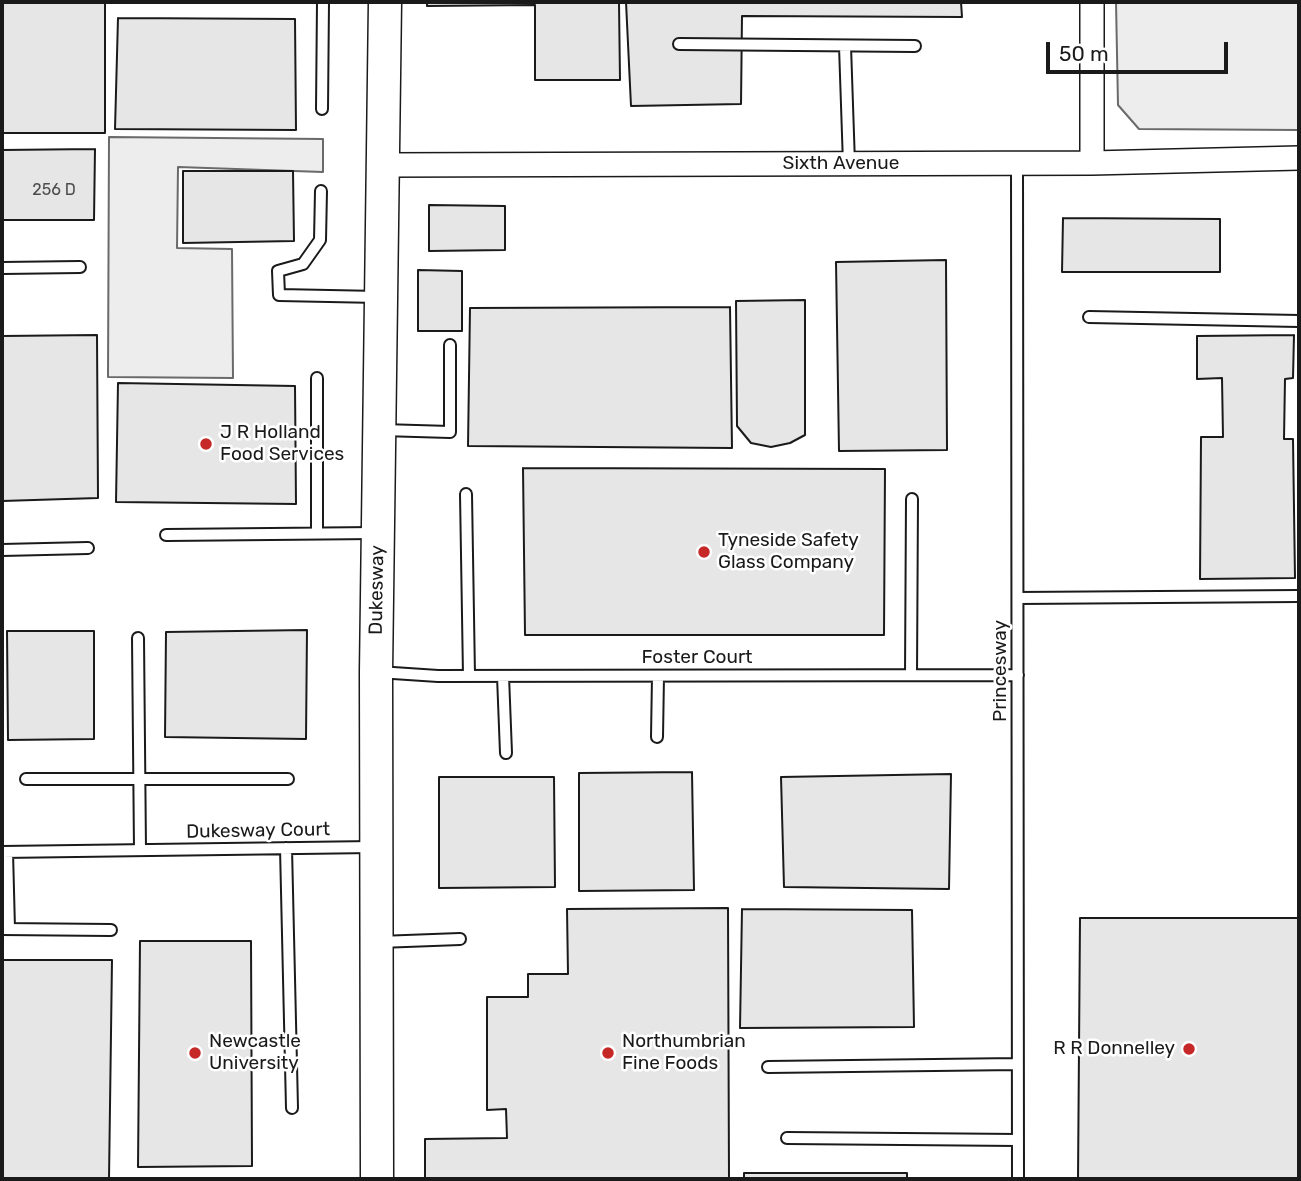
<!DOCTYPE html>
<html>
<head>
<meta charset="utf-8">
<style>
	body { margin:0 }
	#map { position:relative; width:1301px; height:1181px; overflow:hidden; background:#fff; font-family:Rubik,sans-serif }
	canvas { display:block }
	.frame { position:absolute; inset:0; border:4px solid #1a1a1a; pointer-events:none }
	.scale { position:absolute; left:1046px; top:42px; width:182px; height:32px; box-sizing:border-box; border:4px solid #1a1a1a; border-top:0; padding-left:9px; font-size:21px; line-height:24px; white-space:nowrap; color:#1a1a1a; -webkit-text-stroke:5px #fff; paint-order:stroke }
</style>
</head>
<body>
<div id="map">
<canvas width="1301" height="1181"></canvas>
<div class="frame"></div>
<div class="scale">50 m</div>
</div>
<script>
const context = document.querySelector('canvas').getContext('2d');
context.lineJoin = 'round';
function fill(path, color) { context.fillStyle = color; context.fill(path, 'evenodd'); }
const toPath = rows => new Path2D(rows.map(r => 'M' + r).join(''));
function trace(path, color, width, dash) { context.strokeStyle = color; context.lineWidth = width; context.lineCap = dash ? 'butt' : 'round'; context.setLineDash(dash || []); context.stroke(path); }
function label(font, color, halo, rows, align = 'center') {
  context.font = font + ' Rubik,sans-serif'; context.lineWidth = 5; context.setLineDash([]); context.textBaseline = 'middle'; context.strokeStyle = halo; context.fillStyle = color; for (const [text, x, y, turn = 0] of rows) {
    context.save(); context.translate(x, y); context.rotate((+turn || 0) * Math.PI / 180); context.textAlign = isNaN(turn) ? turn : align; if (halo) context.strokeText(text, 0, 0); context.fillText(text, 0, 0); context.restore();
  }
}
const built = toPath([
	[1116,2,1299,2,1299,130,1139,129,1118,105,1116,2],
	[109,137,323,139,323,172,178,167,177,248,232,249,233,378,108,377,109,137]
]);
fill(built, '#ededed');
trace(built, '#6a6a6a', 2);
const building = toPath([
	[2,2,105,2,105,133,2,133,2,2],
	[427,2,619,2,620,80,535,80,535,5,427,6,427,2],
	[626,2,961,2,962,17,742,16,741,104,631,106,626,2],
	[118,18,295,19,296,130,115,129,118,18],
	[95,149,94,220,2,220,2,150,95,149],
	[183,171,293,171,294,241,183,243,183,171],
	[429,205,505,206,505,250,429,251,429,205],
	[1063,218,1220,219,1220,272,1062,272,1063,218],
	[946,260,947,450,839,451,836,262,946,260],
	[418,270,462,271,462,331,418,331,418,270],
	[805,300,805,435,790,443,771,447,751,443,737,426,736,301,805,300],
	[730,307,732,448,468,446,470,308,730,307],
	[97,335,98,498,2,501,2,336,97,335],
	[1294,335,1293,378,1285,379,1284,439,1293,439,1295,578,1200,579,1201,437,1223,437,1222,378,1197,379,1197,336,1294,335],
	[118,383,295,386,296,504,116,502,118,383],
	[523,468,885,469,884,635,525,635,523,468],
	[307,630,306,739,165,737,166,632,307,630],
	[7,631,94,631,94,739,8,740,7,631],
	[692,772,694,890,579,891,579,773,692,772],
	[951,774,949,889,784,887,781,777,951,774],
	[439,777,554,777,555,887,439,888,439,777],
	[728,908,729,1179,425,1179,425,1139,507,1138,506,1109,487,1110,487,997,528,997,528,974,568,974,567,909,728,908],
	[742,909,912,910,914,1027,740,1028,742,909],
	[1080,918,1299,918,1299,1179,1078,1179,1080,918],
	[140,941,251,941,252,1166,138,1167,140,941],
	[2,960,112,960,109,1179,2,1179,2,960],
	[744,1173,907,1173,907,1179,744,1179,744,1173]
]);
fill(building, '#e6e6e6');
trace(building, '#1a1a1a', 2);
const lane = toPath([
	[679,44,915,46],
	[845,46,849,164],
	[322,109,323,2],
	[1017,163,1018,1179],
	[321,191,320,240,303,264,278,271,279,295,379,297],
	[2,268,80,267],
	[1089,317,1299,321],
	[382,430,450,432,450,345],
	[466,494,469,676],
	[317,533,317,378],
	[166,535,375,533],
	[2,550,88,548],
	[1018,598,1299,596],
	[138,638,140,850],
	[378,672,438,676,1018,675],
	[911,675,912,499],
	[503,676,506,753],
	[657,737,658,676],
	[26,779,288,779],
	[286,848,292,1108],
	[2,852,373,847],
	[7,852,9,929],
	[2,929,111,930],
	[379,942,460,939],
	[768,1067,1017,1064],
	[787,1138,1018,1140]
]);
const street = toPath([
	[1092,163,1092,2],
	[384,165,1092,163,1299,158]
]);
const secondary = toPath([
	[377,1179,376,672,385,2]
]);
trace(lane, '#1a1a1a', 14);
trace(street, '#1a1a1a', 26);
trace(secondary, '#1a1a1a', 35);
trace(lane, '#fff', 10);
trace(street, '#fff', 23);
trace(secondary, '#fff', 32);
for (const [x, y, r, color] of [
	[206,444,7,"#c62828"],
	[704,552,7,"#c62828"],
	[1189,1049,7,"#c62828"],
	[195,1053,7,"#c62828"],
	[608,1053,7,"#c62828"]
]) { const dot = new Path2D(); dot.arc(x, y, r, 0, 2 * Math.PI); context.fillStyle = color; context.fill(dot); trace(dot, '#fff', 2.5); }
label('16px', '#4d4d4d', null, [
	["256 D",54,190]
]);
label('19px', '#1a1a1a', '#fff', [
	["Sixth Avenue",841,164],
	["Dukesway",377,590,-89],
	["Foster Court",697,658],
	["Princesway",1001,671,-90],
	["Dukesway Court",258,831,-1]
]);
label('19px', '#1a1a1a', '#fff', [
	["J R Holland",220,433],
	["Food Services",220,455],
	["Tyneside Safety",718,541],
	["Glass Company",718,563],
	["Newcastle",209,1042],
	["University",209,1064],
	["Northumbrian",622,1042],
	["Fine Foods",622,1064],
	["R R Donnelley",1175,1049,"right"]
], 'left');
</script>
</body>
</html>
